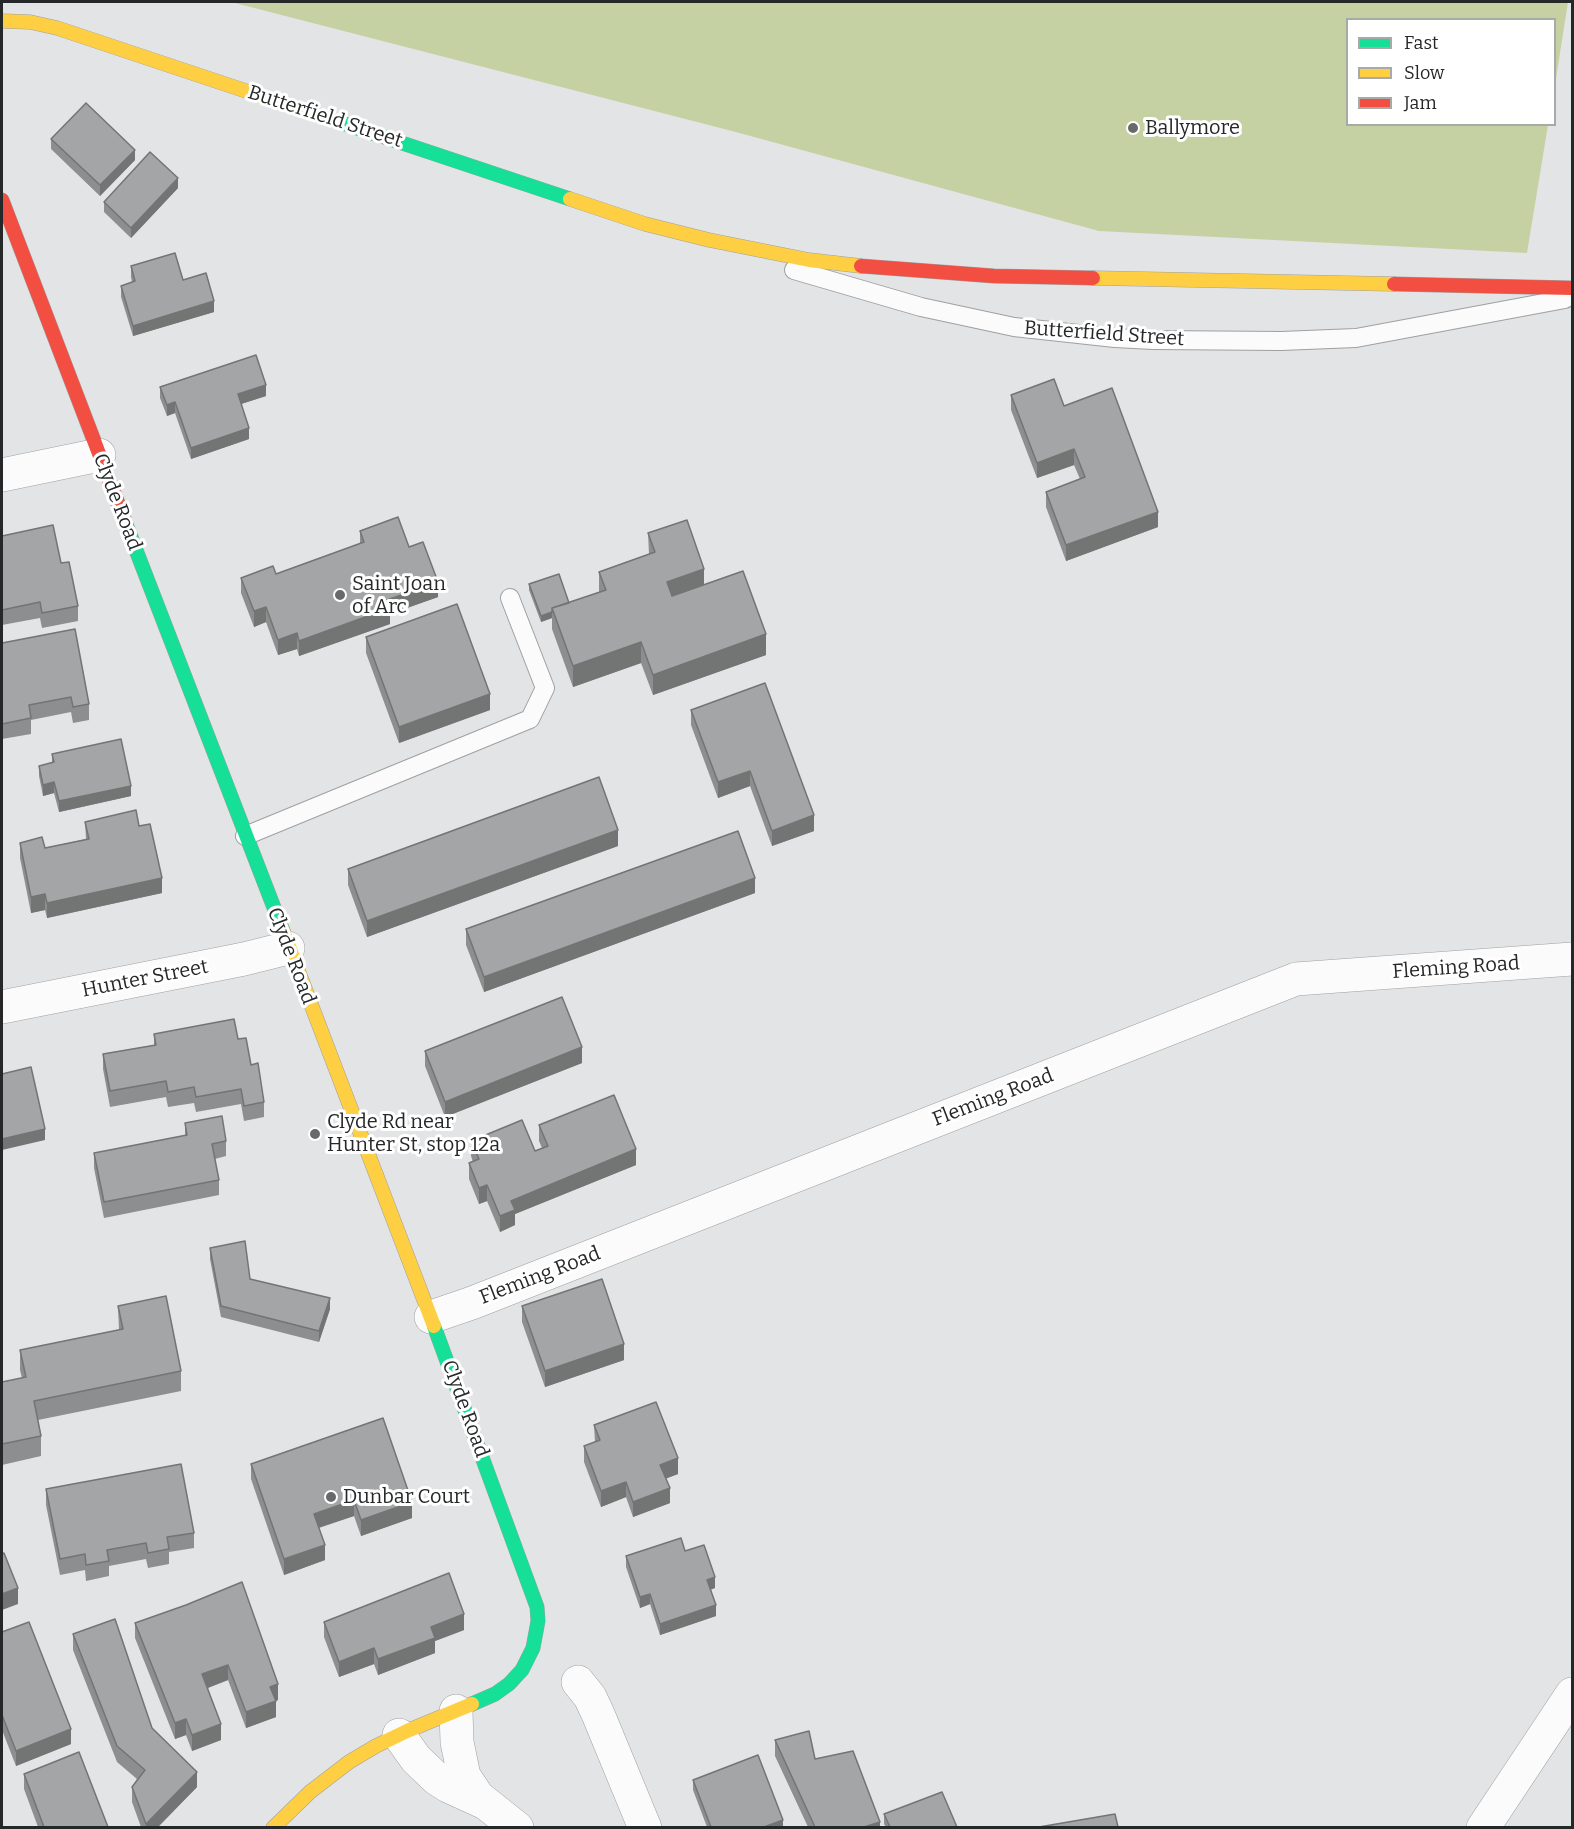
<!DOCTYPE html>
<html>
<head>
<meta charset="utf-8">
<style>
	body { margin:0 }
	#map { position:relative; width:1574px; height:1829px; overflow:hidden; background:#e3e4e6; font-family:Bitter,serif }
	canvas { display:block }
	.frame { position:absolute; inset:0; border:3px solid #262728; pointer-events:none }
	.legend { position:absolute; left:1346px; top:18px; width:210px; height:108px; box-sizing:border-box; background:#fff; border:2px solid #a8a9a9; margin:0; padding:8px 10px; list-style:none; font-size:18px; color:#262728 }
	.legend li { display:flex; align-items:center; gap:12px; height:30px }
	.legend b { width:30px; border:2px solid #a8a9a9 }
</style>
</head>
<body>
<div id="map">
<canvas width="1574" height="1829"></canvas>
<div class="frame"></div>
<ul class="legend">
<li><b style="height:8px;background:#16e098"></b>Fast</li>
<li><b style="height:8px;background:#ffcf43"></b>Slow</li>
<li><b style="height:8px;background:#f24e42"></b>Jam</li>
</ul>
</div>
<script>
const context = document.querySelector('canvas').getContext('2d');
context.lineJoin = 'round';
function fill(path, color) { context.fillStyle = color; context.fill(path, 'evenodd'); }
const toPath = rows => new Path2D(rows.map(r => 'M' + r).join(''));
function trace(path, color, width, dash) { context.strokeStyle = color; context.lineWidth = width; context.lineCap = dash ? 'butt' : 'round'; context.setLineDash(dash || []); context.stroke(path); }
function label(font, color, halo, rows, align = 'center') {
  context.font = font + ' Bitter,serif'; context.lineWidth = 6; context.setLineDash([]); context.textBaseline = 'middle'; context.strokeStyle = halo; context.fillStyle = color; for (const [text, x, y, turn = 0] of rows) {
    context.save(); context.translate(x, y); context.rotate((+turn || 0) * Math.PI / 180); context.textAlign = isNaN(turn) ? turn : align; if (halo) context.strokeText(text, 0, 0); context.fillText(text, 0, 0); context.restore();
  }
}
fill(toPath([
	[231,2,1568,2,1555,85,1554,20,1348,20,1348,124,1548,125,1527,253,1099,231,732,131]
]), '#c6d1a3');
const lane = toPath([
	[794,270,921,307,1014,327,1115,338,1153,340,1281,341,1356,338,1565,299],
	[245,836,530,719,545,688,510,598]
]);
const street = toPath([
	[2,475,99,455],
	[2,1007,244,959,288,948],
	[431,1317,472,1303,1296,979,1572,959],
	[578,1682,590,1697,598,1714,645,1828],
	[456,1711,457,1742,464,1776,478,1797,517,1828],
	[399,1735,416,1759,437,1779,448,1786,483,1802],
	[1483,1828,1572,1694]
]);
const fast = toPath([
	[312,113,570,199],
	[124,519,283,931],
	[434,1326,537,1607,538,1621,533,1648,522,1670,509,1684,495,1694,472,1704]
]);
const slow = toPath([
	[2,21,30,22,57,28,312,113],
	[570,199,645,224,709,240,809,260,861,266],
	[1093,278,1394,284],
	[283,931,434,1326],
	[273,1828,310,1792,349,1762,376,1746,407,1731,472,1704]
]);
const jam = toPath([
	[2,200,124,519],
	[861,266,994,276,1093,278],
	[1394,284,1572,288]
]);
trace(lane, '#9fa0a1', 20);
trace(street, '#9fa0a1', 34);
trace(fast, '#9fa0a1', 15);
trace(slow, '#9fa0a1', 15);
trace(jam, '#9fa0a1', 15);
trace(lane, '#fbfbfb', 18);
trace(street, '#fbfbfb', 33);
trace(fast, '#16e098', 14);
trace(slow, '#ffcf43', 14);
trace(jam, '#f24e42', 14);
fill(toPath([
	[51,139,135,160,100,196,51,149],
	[178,188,131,238,104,212,104,202],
	[131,266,214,312,133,336,121,297,121,286,132,282,131,277],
	[160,387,266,396,241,404,249,439,191,459,175,413,167,416,160,398],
	[1011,395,1064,406,1158,527,1066,561,1046,507,1046,492,1080,479,1074,465,1037,478,1011,410],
	[360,531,409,547,438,597,390,614,390,624,299,656,297,649,278,655,266,622,254,627,241,593,241,578,276,574,360,544],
	[648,533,704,585,766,655,653,695,641,663,573,687,552,629,552,618,541,622,529,590,529,584,569,603,599,592,599,572,649,554],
	[2,536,61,563,78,606,78,621,42,628,40,618,2,625],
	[366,637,490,710,399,743,366,653],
	[2,643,89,704,89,720,73,723,71,712,31,720,31,734,2,739],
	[691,710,814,831,772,846,750,786,718,798,691,725],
	[52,754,131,796,59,812,54,793,43,796,39,776,39,766,52,763],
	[85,822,139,826,162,893,47,918,45,910,31,913,20,858,20,843,45,848,86,839],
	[618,846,367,937,348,885,348,869],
	[755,893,484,992,466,945,466,929],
	[154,1034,238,1039,251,1065,264,1102,264,1117,244,1121,241,1104,196,1112,194,1103,168,1107,166,1097,110,1107,103,1069,103,1054,154,1045],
	[425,1051,582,1063,445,1117,425,1066],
	[185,1123,226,1141,226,1156,215,1159,219,1180,219,1195,104,1218,94,1168,94,1153,185,1136],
	[539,1125,636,1165,515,1214,515,1225,500,1232,487,1201,479,1204,469,1179,469,1163,473,1162,471,1156,471,1141,535,1151,542,1148,539,1141],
	[210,1248,250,1279,330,1309,319,1342,221,1317,210,1259],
	[118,1306,181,1371,181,1391,38,1420,41,1436,41,1456,2,1465,2,1382,22,1378,20,1370,20,1350,119,1330],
	[522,1306,624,1360,545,1387,522,1322],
	[594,1425,678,1474,666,1478,670,1503,633,1517,626,1497,601,1507,584,1462,584,1446,595,1442],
	[251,1464,412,1518,361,1536,354,1516,319,1528,325,1560,284,1575,251,1479],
	[46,1489,194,1533,194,1548,169,1552,169,1564,148,1568,146,1559,109,1566,109,1576,86,1581,85,1570,60,1575,46,1505],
	[685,1551,715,1588,711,1589,716,1616,660,1635,650,1604,640,1608,626,1567,626,1556],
	[186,1605,278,1700,275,1701,276,1717,246,1728,228,1680,208,1688,221,1740,192,1751,186,1735,175,1739,135,1638,135,1623],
	[324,1622,464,1630,435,1641,435,1653,378,1675,374,1664,339,1677,324,1637],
	[2,1632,71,1744,16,1766,2,1730],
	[73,1634,152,1728,197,1787,158,1827,141,1827,132,1802,132,1787,137,1779,117,1762,73,1650],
	[775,1740,815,1759,880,1827,808,1827,775,1756],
	[24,1774,108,1827,38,1827,24,1789],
	[693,1780,783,1827,707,1827,693,1790],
	[884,1814,957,1827,886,1827,884,1824]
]), '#8d8e8f');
fill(toPath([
	[135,150,135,160,100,196,100,185],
	[178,178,178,188,131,238,131,228],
	[214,301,214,312,133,336,133,326],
	[266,385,266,396,238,405,238,394],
	[175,402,175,413,167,416,167,405],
	[249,428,249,439,191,459,191,448],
	[1074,449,1074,465,1037,478,1037,463],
	[1158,512,1158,527,1066,561,1066,545],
	[704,569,704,589,667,602,667,582],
	[438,582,438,597,390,614,390,624,299,656,299,641,387,600],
	[266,607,266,622,254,627,254,611],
	[552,612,552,618,541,622,541,616],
	[297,633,297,649,278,655,278,640],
	[766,634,766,655,653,695,653,675],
	[641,642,641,663,573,687,573,666],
	[490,694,490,710,399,743,399,727],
	[750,771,750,786,718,798,718,782],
	[54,782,54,793,43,796,43,785],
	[131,786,131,796,59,812,59,801],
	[814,815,814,831,772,846,772,831],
	[618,830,618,846,367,937,367,921],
	[162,878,162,893,47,918,47,903],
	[755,878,755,893,484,992,484,977],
	[45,894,45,910,31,913,31,897],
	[582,1047,582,1063,445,1117,445,1102],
	[45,1129,45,1140,2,1150,2,1139],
	[636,1149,636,1165,515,1214,515,1225,500,1232,500,1216,511,1201],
	[487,1185,487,1201,479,1204,479,1188],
	[330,1298,330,1309,319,1342,319,1331],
	[624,1344,624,1360,545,1387,545,1371],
	[678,1458,678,1474,660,1481,660,1465],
	[626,1482,626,1497,601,1507,601,1491],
	[670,1488,670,1503,633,1517,633,1502],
	[354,1500,354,1516,314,1529,314,1514],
	[412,1502,412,1518,361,1536,361,1520],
	[325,1545,325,1560,284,1575,284,1559],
	[715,1577,715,1588,707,1591,707,1580],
	[18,1588,18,1604,2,1610,2,1594],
	[650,1594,650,1604,640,1608,640,1597],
	[716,1605,716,1616,660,1635,660,1624],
	[464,1614,464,1630,435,1641,435,1653,378,1675,378,1659,431,1627],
	[374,1648,374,1664,339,1677,339,1662],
	[228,1665,228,1680,202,1690,202,1674],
	[278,1684,278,1700,270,1703,270,1687],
	[276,1701,276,1717,246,1728,246,1712],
	[186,1719,186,1735,175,1739,175,1723],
	[221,1724,221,1740,192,1751,192,1735],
	[71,1729,71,1744,16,1766,16,1751],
	[197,1772,197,1787,158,1827,146,1827,146,1824],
	[783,1820,783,1827,764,1827],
	[880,1822,880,1827,864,1827]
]), '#737474');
const building = toPath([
	[86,103,135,150,100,185,51,139,86,103],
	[150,152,178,178,131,228,104,202,150,152],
	[175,253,183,280,206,273,214,301,133,326,121,286,135,281,131,266,175,253],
	[256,355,266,385,238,394,249,428,191,448,175,402,167,405,160,387,256,355],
	[1054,379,1064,406,1112,388,1158,512,1066,545,1046,492,1085,477,1074,449,1037,463,1011,395,1054,379],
	[398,517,409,547,423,542,438,582,387,600,390,608,299,641,297,633,278,640,266,607,254,611,241,578,273,566,276,574,364,542,360,531,398,517],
	[687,520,704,569,667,582,672,596,743,571,766,634,653,675,641,642,573,666,552,608,606,590,599,572,655,552,648,533,687,520],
	[53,525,61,563,69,562,78,606,42,613,40,602,2,610,2,536,53,525],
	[559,574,569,603,552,608,552,612,541,616,529,584,559,574],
	[457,604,490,694,399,727,366,637,457,604],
	[75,629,89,704,73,707,71,697,29,705,31,718,2,724,2,643,75,629],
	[765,683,814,815,772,831,750,771,718,782,691,710,765,683],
	[121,739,131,786,59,801,54,782,43,785,39,766,54,762,52,754,121,739],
	[599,777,618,830,367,921,348,869,599,777],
	[136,810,139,826,150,824,162,878,47,903,45,894,31,897,20,843,42,837,45,848,89,839,85,822,136,810],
	[738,831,755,878,484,977,466,929,738,831],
	[562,997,582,1047,445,1102,425,1051,562,997],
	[234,1019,238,1039,246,1038,251,1065,258,1063,264,1102,244,1106,241,1089,196,1097,194,1087,168,1092,166,1081,110,1091,103,1054,156,1045,154,1034,234,1019],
	[31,1067,45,1129,2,1139,2,1074,31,1067],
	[614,1095,636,1149,511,1201,515,1210,500,1216,487,1185,479,1188,469,1163,479,1159,471,1141,522,1120,535,1151,548,1146,539,1125,614,1095],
	[222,1116,226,1141,212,1144,219,1180,104,1202,94,1153,187,1135,185,1123,222,1116],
	[245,1241,250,1279,330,1298,319,1331,221,1306,210,1248,245,1241],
	[602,1279,624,1344,545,1371,522,1306,602,1279],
	[166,1296,181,1371,34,1401,41,1436,2,1444,2,1382,26,1377,20,1350,123,1329,118,1306,166,1296],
	[656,1402,678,1458,660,1465,670,1488,633,1502,626,1482,601,1491,584,1446,600,1440,594,1425,656,1402],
	[383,1418,412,1502,361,1520,354,1500,314,1514,325,1545,284,1559,251,1464,383,1418],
	[181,1464,194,1533,167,1537,169,1549,148,1553,146,1543,107,1550,109,1561,86,1565,85,1554,60,1559,46,1489,181,1464],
	[681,1538,685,1551,704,1545,715,1577,707,1580,716,1605,660,1624,650,1594,640,1597,626,1556,681,1538],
	[4,1553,18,1588,2,1594,2,1554,4,1553],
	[449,1573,464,1614,431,1627,435,1638,378,1659,374,1648,339,1662,324,1622,449,1573],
	[242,1582,278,1684,270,1687,276,1701,246,1712,228,1665,202,1674,221,1724,192,1735,186,1719,175,1723,135,1623,186,1605,242,1582],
	[115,1619,152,1728,197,1772,146,1824,132,1787,145,1770,117,1746,73,1634,115,1619],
	[29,1622,71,1729,16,1751,2,1715,2,1632,29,1622],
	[809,1731,815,1759,853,1751,880,1822,864,1827,815,1827,775,1740,809,1731],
	[79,1752,108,1827,44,1827,24,1774,79,1752],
	[758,1755,783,1820,764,1827,711,1827,693,1780,758,1755],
	[942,1792,957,1827,890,1827,884,1814,942,1792],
	[1115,1814,1118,1827,1039,1827,1115,1814]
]);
fill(building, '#a4a5a6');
trace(building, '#737474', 1.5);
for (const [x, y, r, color] of [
	[1133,128,6,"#68696a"],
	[340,595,6,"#68696a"],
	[315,1134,6,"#68696a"],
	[331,1497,6,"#68696a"]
]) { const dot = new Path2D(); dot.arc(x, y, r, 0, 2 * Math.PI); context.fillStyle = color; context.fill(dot); trace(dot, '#fff', 2); }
label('20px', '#262728', '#fff', [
	["Butterfield Street",325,117,18],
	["Butterfield Street",1104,334,4],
	["Clyde Road",117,502,69],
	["Clyde Road",291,956,69],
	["Fleming Road",1456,968,-4],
	["Hunter Street",145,979,-11],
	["Fleming Road",993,1098,-21],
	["Fleming Road",540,1276,-21],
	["Clyde Road",465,1409,70]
]);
label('20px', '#262728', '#fff', [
	["Ballymore",1145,128],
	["Saint Joan",352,584],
	["of Arc",352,607],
	["Clyde Rd near",327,1122],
	["Hunter St, stop 12a",327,1145],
	["Dunbar Court",343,1497]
], 'left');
</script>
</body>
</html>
